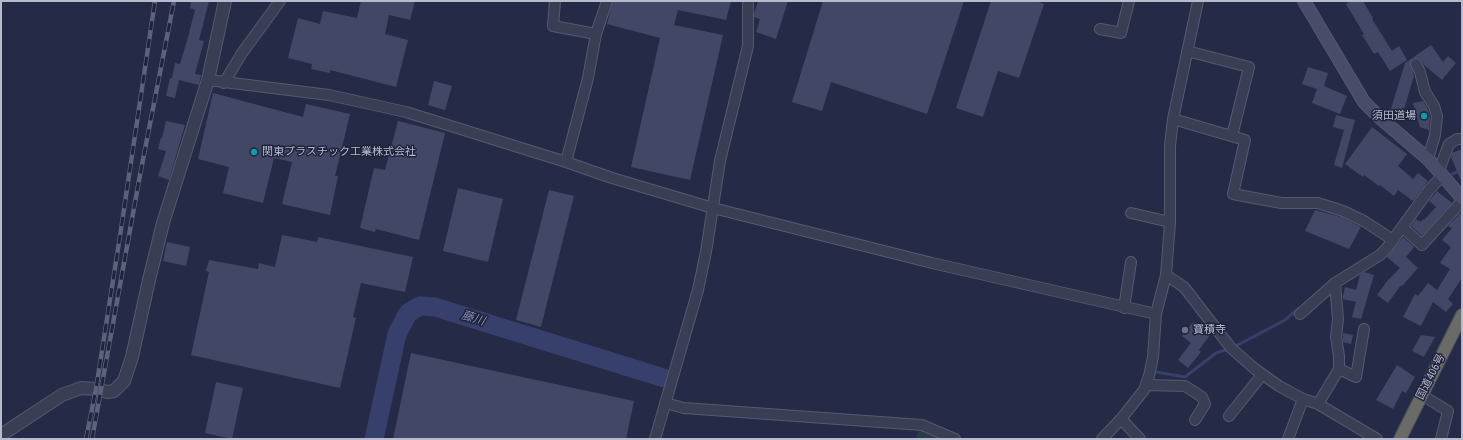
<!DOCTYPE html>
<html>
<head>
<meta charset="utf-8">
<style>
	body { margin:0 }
	#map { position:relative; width:1463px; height:440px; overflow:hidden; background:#252b46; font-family:"Roboto Condensed",sans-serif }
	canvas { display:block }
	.frame { position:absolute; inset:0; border:2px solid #b8bbce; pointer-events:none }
</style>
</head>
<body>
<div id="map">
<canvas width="1463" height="440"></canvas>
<div class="frame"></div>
</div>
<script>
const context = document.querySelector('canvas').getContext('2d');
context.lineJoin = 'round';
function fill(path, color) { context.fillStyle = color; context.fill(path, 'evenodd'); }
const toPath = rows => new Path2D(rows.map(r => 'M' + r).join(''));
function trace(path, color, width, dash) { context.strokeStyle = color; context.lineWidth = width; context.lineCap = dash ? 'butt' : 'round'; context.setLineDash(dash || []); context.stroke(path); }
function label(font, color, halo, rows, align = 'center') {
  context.font = font + ' "Roboto Condensed","Noto Sans JP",sans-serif'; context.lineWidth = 3; context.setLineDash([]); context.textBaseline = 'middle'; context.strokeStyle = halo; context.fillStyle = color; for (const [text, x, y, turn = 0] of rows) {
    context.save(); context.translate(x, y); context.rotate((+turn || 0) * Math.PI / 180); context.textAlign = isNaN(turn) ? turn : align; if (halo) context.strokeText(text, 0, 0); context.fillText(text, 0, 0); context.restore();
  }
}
fill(toPath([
	[920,428,948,439,915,439]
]), '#283b47');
trace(toPath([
	[1452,174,1462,170],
	[1234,347,1285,320,1299,308],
	[1156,372,1185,377,1216,353,1228,349]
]), '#373f6c', 3);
trace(toPath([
	[374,439,397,334,408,313,420,306,435,307,664,378]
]), '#373f6c', 19);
fill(toPath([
	[191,1,209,1,199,40,204,41,195,74,201,75,199,85,179,80,175,98,166,96,170,78,172,78,175,63,180,64,188,37,195,10,190,8],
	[361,1,415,1,410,20,389,15,385,34,408,40,396,87,330,70,330,73,311,69,312,64,288,58,298,18,320,24,323,11,357,18],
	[613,1,731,1,726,20,678,10,674,25,723,35,690,180,631,167,660,38,607,24],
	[758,1,788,1,776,39,756,32,760,19,754,17,754,14],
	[823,1,964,1,927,114,831,82,822,111,792,102],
	[991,1,1036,1,1044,4,1019,78,998,71,983,117,956,108],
	[1350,1,1363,1,1373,18,1372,19,1392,51,1399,46,1407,60,1390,71,1378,52,1374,54,1362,35,1364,34,1346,4],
	[1431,45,1443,62,1448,56,1456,63,1442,80,1424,65,1420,59,1416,58,1413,58,1410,64,1414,76,1402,116,1390,112,1405,63],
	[1308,67,1328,73,1324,86,1347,96,1340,114,1312,103,1317,89,1302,84],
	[434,81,452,86,445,110,428,105],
	[213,93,303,117,306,104,350,114,335,176,338,176,330,215,282,204,292,162,274,158,263,203,223,193,229,167,198,159],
	[1423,101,1428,109,1430,117,1429,130,1420,127,1413,103],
	[1336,115,1355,120,1342,168,1334,165,1344,130,1333,127],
	[166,121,185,125,169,180,158,176,166,151,158,149,161,138,162,138],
	[398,121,445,133,419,240,376,229,375,232,360,228,374,168,385,170],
	[1372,127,1407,154,1398,166,1413,179,1418,173,1428,181,1413,201,1398,190,1394,196,1380,185,1379,186,1364,175,1363,177,1345,164],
	[1462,149,1462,183,1451,157,1452,153],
	[458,188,503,199,488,262,443,251],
	[549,190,574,196,541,327,516,320],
	[1437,191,1452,203,1422,236,1411,226,1416,219,1421,222,1423,219,1424,220,1436,207,1429,201],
	[1315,210,1341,217,1361,227,1349,249,1305,231],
	[1460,213,1462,214,1462,278,1448,299,1453,304,1446,312,1433,302,1421,326,1403,317,1415,294,1418,296,1428,283,1437,290,1450,269,1440,263,1451,247,1442,240,1452,228,1448,226],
	[282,235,317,242,318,237,413,257,405,292,361,283,353,317,356,318,340,388,191,355,209,272,206,271,209,260,258,269,259,263,275,267],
	[1403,237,1414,247,1406,257,1418,268,1402,286,1401,285,1388,303,1377,295,1388,280,1400,268,1387,257],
	[167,242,190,247,186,266,163,261],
	[1364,272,1374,275,1361,319,1352,317,1356,302,1343,299,1343,296,1345,287,1356,290,1360,275],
	[1193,322,1210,335,1199,350,1201,352,1188,368,1178,360,1191,343,1182,336],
	[1343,333,1353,335,1351,344,1343,342],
	[1421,335,1435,337,1424,357,1412,351],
	[411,353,634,401,626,439,393,439],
	[1397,365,1415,377,1406,393,1402,391,1393,409,1376,400],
	[216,382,243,388,232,439,205,433]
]), '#424766');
const minor = toPath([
	[555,1,553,26,596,34],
	[1100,29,1121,33,1129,1],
	[1187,51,1249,67,1232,136],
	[1416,64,1420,72,1425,92,1434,106,1437,116,1435,135,1428,159],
	[208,80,329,95,406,112,566,162,612,178,713,208,932,263,1156,314],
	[224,83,242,53,280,1],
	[1173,119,1245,140,1233,194,1281,203,1318,203,1343,211,1364,221,1393,240],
	[566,162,588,78,596,34,607,1],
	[1439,170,1449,144,1457,139,1462,139],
	[1131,213,1170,222],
	[1402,227,1422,245,1462,201],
	[1166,275,1184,287,1231,348,1255,369,1279,386,1303,399,1318,404,1377,439],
	[1124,308,1131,262],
	[1300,314,1335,283,1380,255,1387,248,1429,190,1443,175],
	[1339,369,1356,377,1364,329],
	[1146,385,1185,386,1202,397,1205,404,1195,420],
	[1422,395,1448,411,1441,439],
	[665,403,684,408,922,425,955,439],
	[1318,404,1339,369,1339,356,1336,337,1338,319,1335,283],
	[1229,416,1262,375],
	[1121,419,1140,439],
	[655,439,698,290,706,252,720,161,748,46,748,1],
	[1102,439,1121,419,1144,390,1149,376,1153,357,1156,314,1166,275,1170,222,1170,146,1173,119,1198,1],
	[1288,439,1303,399]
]);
const tertiary = toPath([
	[1,435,62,395,81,388,96,389,107,392,114,391,124,381,132,357,149,280,163,223,208,80,225,1]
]);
const secondary = toPath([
	[1304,1,1364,102,1379,117,1428,159,1462,198]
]);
const trunk = toPath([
	[1400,439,1462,315]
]);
trace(minor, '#56596f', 12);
trace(tertiary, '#56596f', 14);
trace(secondary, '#56596f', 14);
trace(trunk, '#42465d', 14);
trace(minor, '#3a3e55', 10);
trace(tertiary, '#3a3e55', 12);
trace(secondary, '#484c68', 12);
trace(trunk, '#6a6a66', 12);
const rail = toPath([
	[86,439,96,389,120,236,155,1],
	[92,439,140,175,174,1]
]);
trace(rail, '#5c617c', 4.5);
trace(rail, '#1f233b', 3, [9]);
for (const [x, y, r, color] of [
	[1424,116,4,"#0f9aa8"],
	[254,152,4,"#0f9aa8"],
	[1185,330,4,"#6b7280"]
]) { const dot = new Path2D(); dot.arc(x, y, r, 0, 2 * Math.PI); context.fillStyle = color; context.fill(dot); trace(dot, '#1f233b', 1.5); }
label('11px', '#b8bbce', '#1f233b', [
	["須田道場",1416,116,"right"],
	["関東プラスチック工業株式会社",262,152],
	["寶積寺",1193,330]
], 'left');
label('11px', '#b8bbce', '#1f233b', [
	["国道406号",1431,377,-63]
]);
label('italic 12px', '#858ebb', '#1f233b', [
	["藤川",473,319,17]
]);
</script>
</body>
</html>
